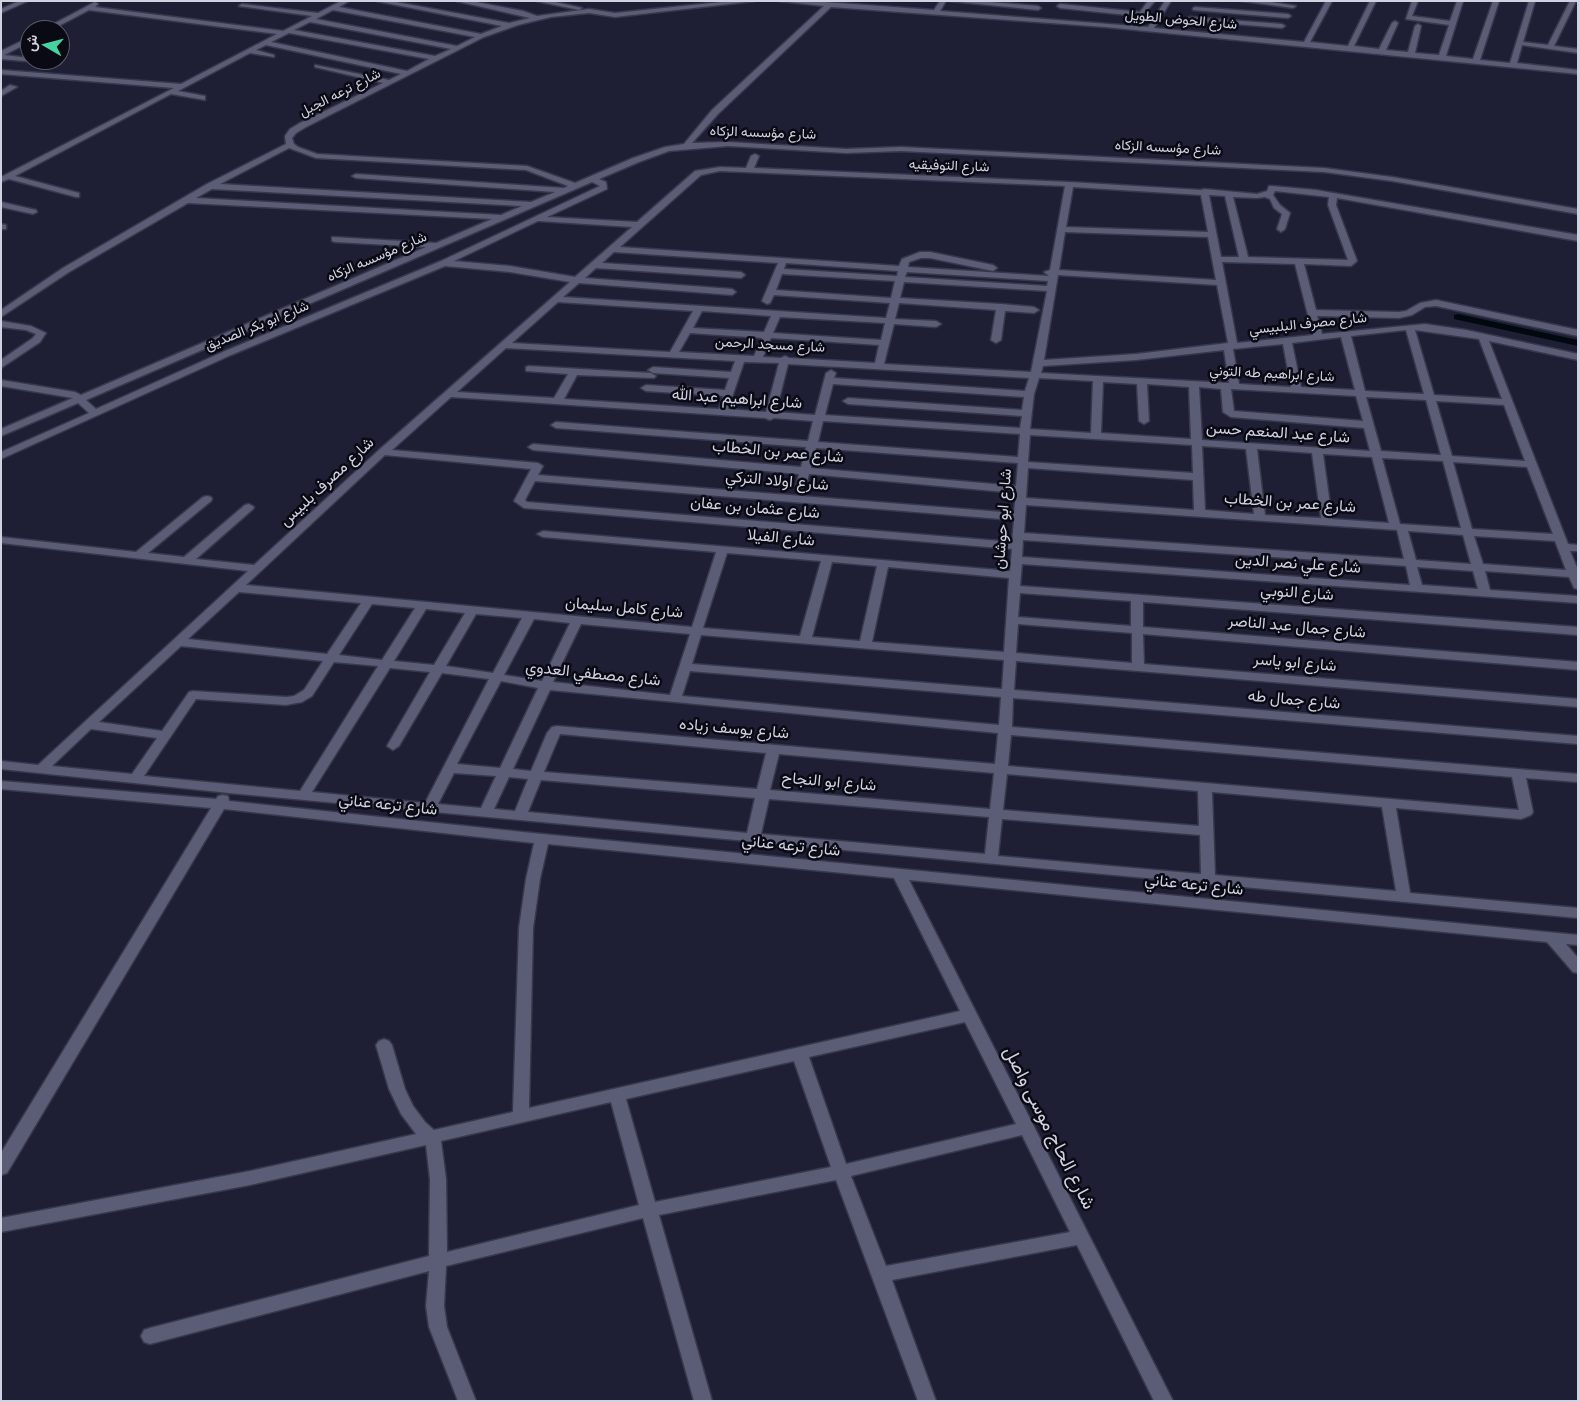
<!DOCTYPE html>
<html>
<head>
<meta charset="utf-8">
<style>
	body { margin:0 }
	#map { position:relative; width:1579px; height:1402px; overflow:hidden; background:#1e1f35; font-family:"PT Serif",Vazirmatn,serif }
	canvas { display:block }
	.frame { position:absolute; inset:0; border:2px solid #d0d2e1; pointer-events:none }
	.north { position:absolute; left:20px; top:20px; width:50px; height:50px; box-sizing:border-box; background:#090a13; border:1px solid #595a65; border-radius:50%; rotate:278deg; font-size:14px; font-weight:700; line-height:20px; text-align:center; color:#d0d2e1 }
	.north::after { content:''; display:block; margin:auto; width:18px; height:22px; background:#45d49f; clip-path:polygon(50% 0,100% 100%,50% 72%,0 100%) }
</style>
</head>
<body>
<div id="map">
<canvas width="1579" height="1402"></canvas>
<div class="frame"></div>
<div class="north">ش</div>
</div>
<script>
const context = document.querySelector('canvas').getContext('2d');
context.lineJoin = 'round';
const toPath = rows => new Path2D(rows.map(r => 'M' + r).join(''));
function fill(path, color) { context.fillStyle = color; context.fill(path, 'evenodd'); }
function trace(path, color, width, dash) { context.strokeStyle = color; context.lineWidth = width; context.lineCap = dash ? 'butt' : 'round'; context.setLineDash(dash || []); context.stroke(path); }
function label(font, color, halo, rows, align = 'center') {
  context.font = font + ' "PT Serif",Vazirmatn,serif'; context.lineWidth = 5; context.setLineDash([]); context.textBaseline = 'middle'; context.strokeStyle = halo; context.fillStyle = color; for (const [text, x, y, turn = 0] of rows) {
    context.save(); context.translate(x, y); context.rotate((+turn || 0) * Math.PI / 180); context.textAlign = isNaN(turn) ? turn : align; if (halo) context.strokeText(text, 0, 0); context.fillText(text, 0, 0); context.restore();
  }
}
fill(toPath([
	[1458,314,1578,340,1578,346,1454,319,1454,315,1458,314]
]), '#01090e');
const street = toPath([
	[19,1,28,1,1,13,1,9,19,1],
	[341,1,349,1,339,7,481,34,502,26,376,1,391,1,509,23,530,18,456,1,471,1,523,11,537,16,589,9,615,13,731,1,755,1,615,17,589,13,551,17,518,25,484,37,306,127,296,133,292,138,294,144,298,147,317,154,527,166,575,183,633,158,665,147,684,144,712,110,824,6,779,1,811,1,934,10,940,1,946,1,940,11,1148,27,1165,1,1171,1,1154,28,1304,42,1326,1,1332,1,1310,42,1348,46,1370,1,1376,1,1354,46,1379,49,1392,23,1395,21,1398,23,1386,50,1408,52,1415,26,1418,24,1421,26,1415,53,1439,55,1449,25,1406,19,1412,1,1418,1,1412,16,1450,21,1457,1,1463,1,1446,56,1473,59,1493,1,1499,1,1480,60,1510,63,1529,1,1535,1,1523,42,1548,45,1570,1,1576,1,1554,46,1578,49,1578,53,1522,45,1517,63,1578,70,1578,74,1105,27,831,7,718,114,692,143,728,142,846,149,901,147,1324,168,1392,177,1578,209,1578,214,1392,181,1324,172,901,151,846,153,728,146,669,151,639,162,599,179,606,182,607,189,547,217,637,222,695,171,720,167,746,168,751,156,755,154,759,156,754,168,1069,182,1201,190,1204,189,1257,194,1267,191,1269,186,1272,186,1316,190,1578,235,1578,241,1337,198,1336,205,1357,261,1351,266,1304,264,1316,310,1399,312,1406,311,1420,303,1436,300,1578,330,1578,336,1436,306,1425,307,1412,315,1399,318,1317,316,1322,334,1425,324,1466,330,1578,354,1578,360,1489,341,1568,544,1578,545,1578,551,1570,551,1578,570,1578,589,1574,588,1569,577,1485,571,1490,590,1578,596,1578,603,1022,564,1020,586,1578,627,1578,635,1143,602,1143,627,1578,662,1578,670,1143,634,1144,664,1578,699,1578,707,1016,661,1014,690,1578,736,1578,744,1013,698,1012,727,1578,774,1578,782,1526,778,1533,812,1531,815,1521,819,1396,808,1410,893,1578,908,1578,918,229,793,1,769,1,761,38,765,248,571,1,543,1,537,136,552,203,497,207,496,211,497,212,499,211,501,148,553,184,557,245,505,249,504,254,507,253,509,196,559,254,565,379,450,570,282,510,272,445,266,231,355,1,459,1,452,89,413,78,403,1,436,1,429,73,398,1,386,1,380,75,392,81,395,426,247,335,242,332,241,332,237,436,243,492,219,188,203,69,272,1,317,1,310,63,268,207,184,286,144,285,136,290,129,300,123,383,83,315,67,315,65,389,80,401,74,266,45,256,50,274,55,274,57,250,53,178,91,205,96,205,100,171,94,15,176,79,193,79,197,76,197,9,179,1,182,1,177,174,88,1,74,1,70,181,84,277,34,89,10,51,30,43,30,44,29,95,2,98,4,95,7,283,31,312,16,239,6,242,4,318,13,341,1],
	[333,10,475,37,457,46,316,19,333,10],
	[310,22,451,49,435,56,294,30,310,22],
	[289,33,429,59,407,71,271,42,289,33],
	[289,148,316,158,526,170,568,186,564,188,356,174,352,176,356,178,555,192,531,202,220,184,289,148],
	[720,171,1065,186,1050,270,1044,272,1049,276,908,267,909,262,921,258,930,258,993,271,997,268,993,265,930,252,920,252,902,259,899,266,620,247,701,175,720,171],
	[592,182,600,186,441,261,225,351,96,409,86,400,592,182],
	[1073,187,1201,195,1208,232,1066,227,1073,187],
	[212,189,522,206,501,215,196,198,212,189],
	[1275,191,1329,197,1328,205,1348,260,1248,257,1233,197,1257,198,1265,197,1270,199,1274,208,1282,214,1277,229,1281,232,1285,229,1290,213,1280,205,1273,195,1275,191],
	[1209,195,1225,196,1239,257,1221,257,1209,195],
	[538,221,539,221,632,227,575,277,510,266,454,261,538,221],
	[1065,232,1208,237,1216,280,1059,270,1065,232],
	[614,252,778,263,762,301,767,304,770,303,774,295,890,303,886,318,563,297,579,283,732,295,736,292,732,289,585,278,596,268,741,278,745,275,741,272,602,263,614,252],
	[1222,262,1295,264,1313,335,1237,343,1222,262],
	[786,263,898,271,897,276,784,269,786,263],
	[907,272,1048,281,1047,286,905,277,907,272],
	[782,274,895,281,891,298,776,290,782,274],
	[1058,275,1217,285,1228,343,1136,354,1044,360,1058,275],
	[904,282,1047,291,1031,372,884,364,894,324,936,327,941,324,936,321,895,319,899,303,996,310,991,340,996,343,1001,340,1005,311,1034,313,1039,310,1034,307,1001,304,900,298,904,282],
	[558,302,693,311,670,352,512,343,558,302],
	[702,311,771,316,764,332,693,328,702,311],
	[780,317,885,323,881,340,773,333,780,317],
	[1406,330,1424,394,1365,391,1351,336,1406,330],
	[1415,330,1479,339,1502,399,1434,395,1415,330],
	[690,333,762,338,754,356,679,352,690,333],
	[1341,337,1355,390,1301,387,1292,343,1341,337],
	[771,338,879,345,875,363,789,358,785,356,781,358,763,357,771,338],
	[1283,344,1291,387,1239,384,1233,349,1283,344],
	[506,348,735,361,731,372,653,367,648,370,653,373,729,378,725,390,646,385,641,388,646,391,723,396,719,409,564,399,577,375,654,378,656,376,651,373,529,366,526,367,526,371,568,374,554,398,457,392,506,348],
	[1224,350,1229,383,1041,373,1043,366,1136,360,1224,350],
	[744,362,779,363,766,412,728,409,744,362],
	[788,364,1029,378,1025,391,834,378,836,373,831,370,826,373,815,415,776,412,788,364],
	[1039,378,1093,381,1091,433,1030,429,1034,394,1039,378],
	[1103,382,1137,384,1139,421,1144,424,1149,421,1147,384,1189,387,1191,439,1101,433,1103,382],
	[833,384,1024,397,1022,410,848,398,843,401,848,404,1022,416,1020,428,825,415,833,384],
	[1199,387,1221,389,1223,412,1231,417,1364,428,1370,451,1202,440,1199,387],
	[1231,389,1356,396,1363,421,1234,411,1231,389],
	[451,397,765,418,770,420,774,418,813,421,808,441,556,422,551,425,556,428,806,447,801,467,533,444,528,447,533,450,799,474,796,486,801,489,806,486,809,474,1016,493,1014,513,538,475,543,466,538,463,392,450,451,397],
	[1366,397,1426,400,1441,455,1381,451,1366,397],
	[1436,401,1504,405,1525,461,1452,456,1436,401],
	[823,421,1020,434,1018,457,818,442,823,421],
	[1030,435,1192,445,1193,473,1028,462,1030,435],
	[1202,446,1246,449,1254,514,1205,510,1202,446],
	[816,448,1018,463,1016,486,811,468,816,448],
	[1257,449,1312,453,1321,518,1265,515,1257,449],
	[1323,454,1372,457,1389,523,1332,519,1323,454],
	[385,455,531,469,514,501,524,508,1012,549,1010,571,543,531,537,534,543,537,716,552,692,627,246,585,385,455],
	[1382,458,1443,461,1461,528,1400,524,1382,458],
	[1453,462,1527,467,1553,534,1472,529,1453,462],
	[1028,468,1193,480,1194,510,1026,498,1028,468],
	[535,481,1014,520,1012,542,527,502,525,500,535,481],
	[1026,505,1397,530,1404,559,1024,533,1026,505],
	[1408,531,1463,535,1471,564,1416,560,1408,531],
	[1474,536,1555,541,1566,570,1483,564,1474,536],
	[1023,540,1406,566,1410,585,1022,557,1023,540],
	[727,553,821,561,800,636,703,628,727,553],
	[832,562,877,566,860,641,812,637,832,562],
	[888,567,1009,578,1004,652,872,642,888,567],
	[1417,567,1473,571,1478,589,1422,585,1417,567],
	[239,592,361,603,327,654,188,639,239,592],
	[1020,593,1131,601,1131,626,1018,617,1020,593],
	[372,604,415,608,382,660,339,655,372,604],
	[426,609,465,613,434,665,394,661,426,609],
	[476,614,522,618,493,673,446,666,476,614],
	[534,619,570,623,542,681,504,675,534,619],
	[581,624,690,634,670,695,553,682,581,624],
	[1018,624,1132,633,1132,663,1016,653,1018,624],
	[701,635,1004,660,1002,689,692,664,701,635],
	[181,646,323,661,304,690,294,696,286,697,193,691,189,692,162,731,99,722,181,646],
	[334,662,378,666,300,791,144,776,196,699,286,705,302,702,312,696,334,662],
	[390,668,430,672,387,746,393,750,399,746,442,673,489,679,425,803,312,792,390,668],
	[690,671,1001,697,999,725,682,696,690,671],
	[501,681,538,688,500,768,457,764,501,681],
	[550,690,998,733,995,764,557,726,552,727,547,733,531,771,513,769,550,690],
	[91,729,157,738,132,774,52,766,91,729],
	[560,734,766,753,757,789,544,772,560,734],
	[1011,735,1512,777,1519,810,1008,766,1011,735],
	[779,754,994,773,990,809,770,790,779,754],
	[454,773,496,776,481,808,438,804,454,773],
	[1007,774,1198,791,1199,826,1003,810,1007,774],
	[509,777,528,779,515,811,494,809,509,777],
	[541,780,755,798,747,833,528,812,541,780],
	[1212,792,1382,807,1396,891,1215,875,1212,792],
	[769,799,989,817,985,854,761,834,769,799],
	[1002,819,1200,835,1201,874,998,856,1002,819],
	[536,1,551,1,582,8,579,10,536,1],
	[949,1,979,1,1038,6,1041,8,1038,10,949,1],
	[1148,1,1155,1,1136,23,1133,21,1137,16,1060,8,1057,6,1060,4,1140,12,1148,1],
	[1242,1,1266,1,1296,6,1293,8,1242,1],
	[1195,7,1288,14,1291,16,1288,18,1193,10,1193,8,1195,7],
	[1190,17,1282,24,1285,26,1282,28,1188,20,1188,18,1190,17],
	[30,37,30,42,4,55,30,58,30,60,58,61,61,63,60,64,1,59,1,51,30,37],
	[10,85,17,87,1,96,1,91,10,85],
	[1,202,36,210,37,212,33,214,1,207,1,202],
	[1,224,6,225,6,229,1,229,1,224],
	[1,321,31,326,46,333,40,342,1,368,1,360,33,338,36,334,26,330,1,327,1,321],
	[1,781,216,799,218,796,223,795,228,796,229,801,542,834,1578,935,1578,945,1566,944,1578,958,1578,973,1573,972,1547,942,909,880,1173,1401,1154,1401,1077,1245,892,1280,936,1401,918,1401,836,1180,659,1215,712,1401,694,1401,643,1218,446,1266,444,1306,447,1327,476,1401,458,1401,429,1327,426,1306,429,1271,150,1344,144,1342,141,1336,144,1330,150,1328,429,1256,430,1179,426,1145,250,1185,1,1232,1,1218,250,1171,416,1134,401,1114,389,1089,376,1045,379,1041,384,1039,389,1041,392,1045,405,1089,413,1106,425,1122,434,1130,513,1112,519,928,526,879,534,843,224,809,7,1173,1,1175,1,1153,211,808,1,789,1,781],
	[548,844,894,878,960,1011,529,1108,533,928,540,879,548,844],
	[965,1022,1016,1124,846,1164,809,1057,965,1022],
	[794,1061,831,1167,655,1202,626,1099,794,1061],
	[611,1102,639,1205,447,1252,446,1179,441,1141,611,1102],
	[1022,1135,1070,1232,886,1266,851,1176,1022,1135]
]);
trace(street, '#38384b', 3);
fill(street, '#5b5d76');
label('14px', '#d0d2e1', '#090a13', [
	["شارع الحوض الطويل",1181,20,5],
	["شارع ترعه الجبل",340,93,-27],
	["شارع مؤسسه الزكاه",763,133,2],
	["شارع مؤسسه الزكاه",1168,148,3],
	["شارع التوفيقيه",949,166,2],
	["شارع مؤسسه الزكاه",377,257,-23],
	["شارع مصرف البلبيسي",1308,324,-6],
	["شارع ابو بكر الصديق",257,326,-22],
	["شارع مسجد الرحمن",770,345,3],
	["شارع ابراهيم طه التوني",1272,374,3]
]);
label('16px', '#d0d2e1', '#090a13', [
	["شارع ابراهيم عبد الله",737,399,4],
	["شارع عبد المنعم حسن",1278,433,4],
	["شارع عمر بن الخطاب",778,452,5],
	["شارع اولاد التركي",777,481,5],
	["شارع مصرف بلبيس",327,482,-43],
	["شارع عمر بن الخطاب",1290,503,4],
	["شارع عثمان بن عفان",755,508,5],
	["شارع ابو حوشان",1003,519,-86],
	["شارع الفيلا",781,538,5],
	["شارع علي نصر الدين",1298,564,4],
	["شارع النوبي",1297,593,4],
	["شارع كامل سليمان",624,608,5],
	["شارع جمال عبد الناصر",1297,627,5],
	["شارع ابو ياسر",1295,663,5],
	["شارع مصطفي العدوي",593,674,6],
	["شارع جمال طه",1294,700,5],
	["شارع يوسف زياده",734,729,5],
	["شارع ابو النجاح",829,782,5],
	["شارع ترعه عناني",388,805,6],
	["شارع ترعه عناني",791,846,6],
	["شارع ترعه عناني",1194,885,6]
]);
label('19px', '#d0d2e1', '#090a13', [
	["شارع الحاج موسى واصل",1049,1128,63]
]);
</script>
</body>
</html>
